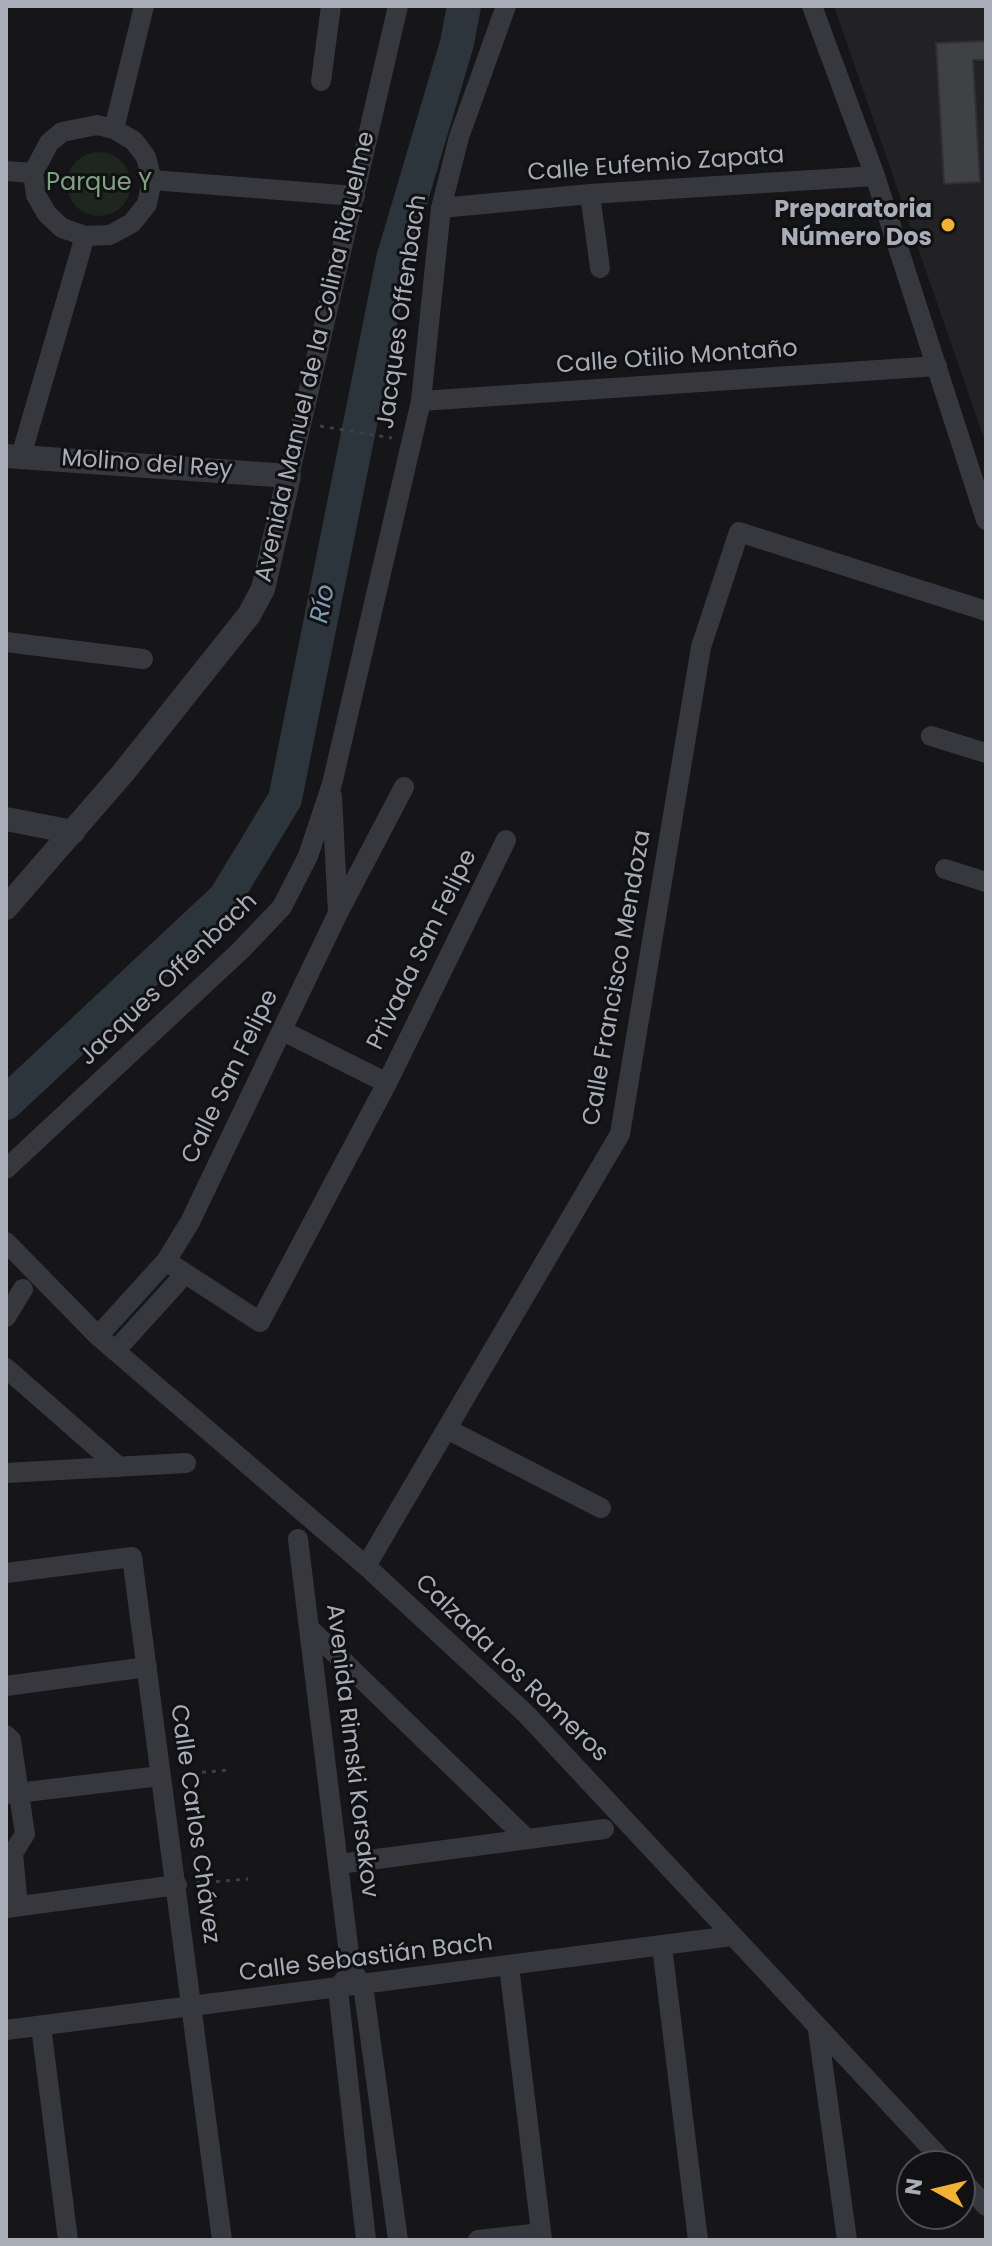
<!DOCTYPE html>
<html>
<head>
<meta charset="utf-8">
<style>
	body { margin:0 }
	#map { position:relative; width:992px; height:2246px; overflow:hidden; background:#161618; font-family:Poppins,sans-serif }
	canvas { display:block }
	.frame { position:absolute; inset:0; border:8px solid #a8adb8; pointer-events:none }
	.north { position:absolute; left:896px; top:2150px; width:80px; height:80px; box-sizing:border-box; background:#111113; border:2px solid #4d4f55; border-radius:50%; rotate:278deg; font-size:22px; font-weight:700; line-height:32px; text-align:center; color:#a8adb8 }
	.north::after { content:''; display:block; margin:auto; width:28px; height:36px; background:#f2b134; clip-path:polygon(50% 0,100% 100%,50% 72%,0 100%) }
</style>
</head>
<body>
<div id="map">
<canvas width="992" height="2246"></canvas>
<div class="frame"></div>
<div class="north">N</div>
</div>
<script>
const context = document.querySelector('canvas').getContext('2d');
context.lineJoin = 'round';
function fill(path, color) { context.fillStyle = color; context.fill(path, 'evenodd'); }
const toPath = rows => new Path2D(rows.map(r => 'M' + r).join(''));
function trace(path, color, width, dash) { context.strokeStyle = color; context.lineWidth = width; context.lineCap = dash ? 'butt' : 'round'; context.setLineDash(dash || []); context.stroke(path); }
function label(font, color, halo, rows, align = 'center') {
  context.font = font + ' Poppins,sans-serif'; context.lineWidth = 6; context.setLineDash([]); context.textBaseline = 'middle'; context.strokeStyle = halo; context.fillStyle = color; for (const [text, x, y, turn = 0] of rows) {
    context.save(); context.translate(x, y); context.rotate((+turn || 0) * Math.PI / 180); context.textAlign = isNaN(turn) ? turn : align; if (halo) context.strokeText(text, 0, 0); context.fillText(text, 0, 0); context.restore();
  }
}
fill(toPath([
	[834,6,986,6,986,444]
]), '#222225');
fill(toPath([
	'67 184a32 32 0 1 1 64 0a32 32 0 1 1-64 0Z'
]), '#1e261f');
trace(toPath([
	[6,1103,225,898,285,799,393,259,457,43,464,6]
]), '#2c353c', 34);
const building = toPath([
	[986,41,986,60,973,60,980,182,944,184,936,43,986,41]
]);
fill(building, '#404145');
trace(building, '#303034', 2);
trace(toPath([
	[320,426,392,438],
	[182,1774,230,1770],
	[196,1883,248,1879]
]), '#3d3f44', 3, [4, 6]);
trace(toPath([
	[812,6,875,176,986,520],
	[321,81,331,6],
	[97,125,114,129,134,141,146,157,152,180,147,204,132,223,110,235,85,236,62,228,47,214,36,195,33,173,49,143,62,132,97,125],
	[114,129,144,6],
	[6,171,33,173],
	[152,180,355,196],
	[590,194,600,268],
	[441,208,590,194,875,176],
	[421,401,937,366],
	[21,456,85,236],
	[289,476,398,6],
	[6,642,143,659],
	[931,736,986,753],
	[332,797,338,913],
	[945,869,986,882],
	[283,1031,387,1083],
	[6,1169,240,951,282,907,308,856,332,784,421,401,441,208,459,137,506,6],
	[6,1242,98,1336,366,1566,526,1714,948,2166],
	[166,1261,260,1322,387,1083,506,840],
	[6,1317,23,1289],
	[98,1336,166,1261,190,1222,338,913,404,787],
	[115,1351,185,1274],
	[6,1368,119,1467],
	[449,1430,601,1508],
	[6,1473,186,1463],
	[298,1539,351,1970,363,1985,398,2240],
	[366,1566,620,1134,701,647,739,532,986,611],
	[6,1573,132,1557,222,2240],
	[309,1628,527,1839],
	[6,1686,147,1667],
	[6,1735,11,1740,25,1834,13,1853,18,1906],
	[9,1794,160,1776],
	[339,1864,604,1829],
	[6,1908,177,1885],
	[662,1946,698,2240],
	[509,1966,542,2240],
	[344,1980,338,1989,366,2240],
	[41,2026,68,2240],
	[6,2030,732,1936],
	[818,2030,847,2240],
	[960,2178,986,2206],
	[478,2240,541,2233]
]), '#37383d', 20);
trace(toPath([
	[6,456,289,476,263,589,249,615,123,773,6,908],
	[6,819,73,832]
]), '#37383d', 24);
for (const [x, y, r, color] of [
	[948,225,8,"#f2b134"]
]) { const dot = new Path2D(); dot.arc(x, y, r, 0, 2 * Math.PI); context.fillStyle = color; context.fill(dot); trace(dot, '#111113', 3); }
label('24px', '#a8adb8', '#111113', [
	["Calle Eufemio Zapata",656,165,-4],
	["Jacques Offenbach",403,312,-82],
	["Avenida Manuel de la Colina Riquelme",316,357,-77],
	["Calle Otilio Montaño",677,358,-4],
	["Molino del Rey",147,465,4],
	["Privada San Felipe",423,950,-64],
	["Calle Francisco Mendoza",618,978,-80],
	["Jacques Offenbach",169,980,-44],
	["Calle San Felipe",231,1077,-64],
	["Calzada Los Romeros",511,1669,44],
	["Avenida Rimski Korsakov",351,1751,83],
	["Calle Carlos Chávez",194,1824,82],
	["Calle Sebastián Bach",366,1959,-7]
]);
label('24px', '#7fa381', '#111113', [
	["Parque Y",99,184]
]);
label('bold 24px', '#a8adb8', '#111113', [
	["Preparatoria",932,211],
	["Número Dos",932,239]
], 'right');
label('italic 26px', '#7f9bb3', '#111113', [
	["Río",324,604,-79]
]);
</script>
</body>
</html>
